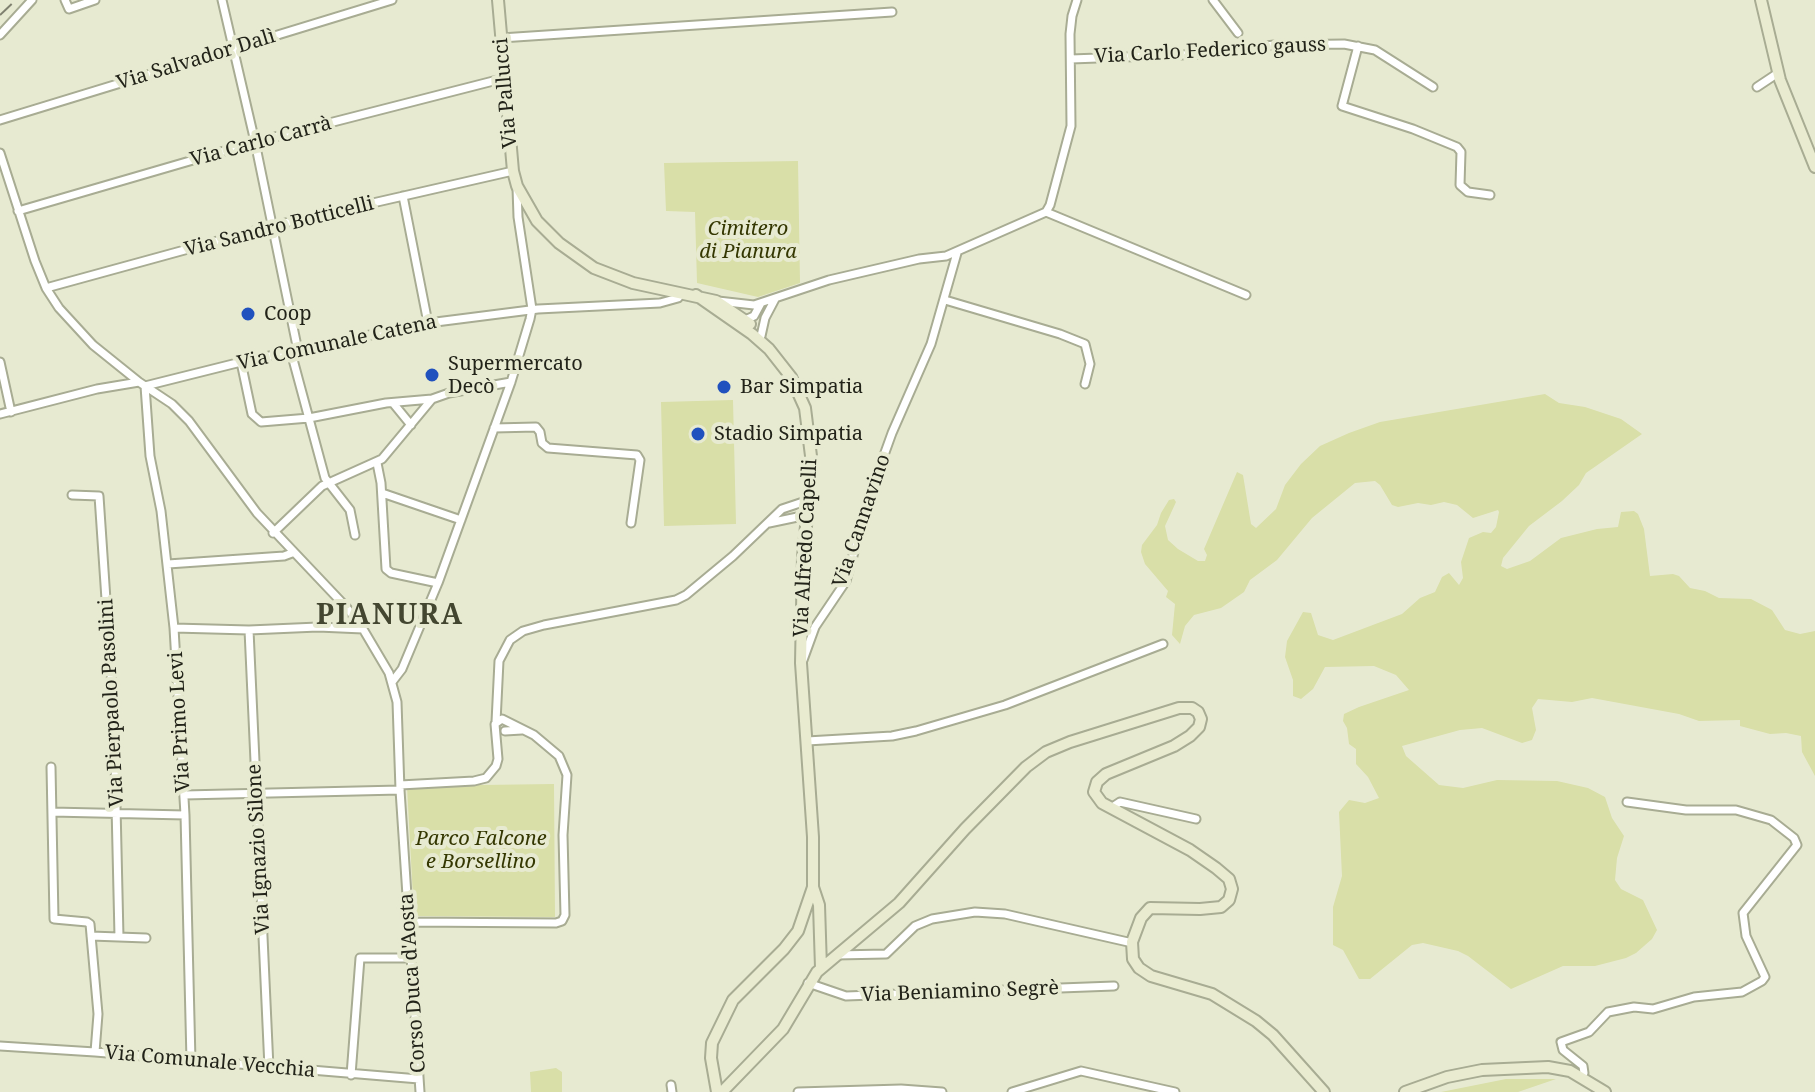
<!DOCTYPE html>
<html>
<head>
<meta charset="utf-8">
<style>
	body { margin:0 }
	canvas { display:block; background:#e7ead1 }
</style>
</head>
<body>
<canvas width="1815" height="1092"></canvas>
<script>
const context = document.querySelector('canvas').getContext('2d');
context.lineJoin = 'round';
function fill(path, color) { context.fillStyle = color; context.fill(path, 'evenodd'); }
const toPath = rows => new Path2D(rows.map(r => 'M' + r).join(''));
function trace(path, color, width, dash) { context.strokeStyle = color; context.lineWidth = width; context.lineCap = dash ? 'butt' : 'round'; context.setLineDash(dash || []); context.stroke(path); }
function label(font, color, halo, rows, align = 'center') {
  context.font = font + ' "Noto Serif",serif'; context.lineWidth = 8; context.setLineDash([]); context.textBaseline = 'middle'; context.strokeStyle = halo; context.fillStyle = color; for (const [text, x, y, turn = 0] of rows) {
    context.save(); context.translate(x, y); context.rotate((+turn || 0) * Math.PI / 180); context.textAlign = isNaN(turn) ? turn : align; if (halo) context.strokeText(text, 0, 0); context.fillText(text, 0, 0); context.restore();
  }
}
fill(toPath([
	[798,161,800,283,758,297,697,283,695,212,666,211,664,163],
	[1545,394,1559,403,1585,407,1621,419,1642,434,1586,473,1579,485,1562,501,1529,526,1503,558,1501,566,1507,569,1530,561,1561,538,1597,529,1618,527,1621,512,1634,511,1638,514,1644,529,1650,576,1673,574,1679,576,1690,588,1705,591,1719,598,1751,599,1772,610,1785,630,1800,634,1815,631,1815,776,1802,752,1801,736,1786,733,1770,734,1740,726,1740,720,1699,721,1679,714,1592,698,1572,702,1538,699,1532,708,1536,730,1532,740,1522,743,1482,728,1460,730,1402,746,1406,756,1439,785,1463,788,1497,780,1557,781,1588,788,1605,797,1612,818,1624,836,1617,858,1615,880,1621,889,1643,900,1657,930,1652,939,1636,953,1626,958,1595,966,1563,966,1511,989,1468,956,1458,951,1423,943,1412,945,1370,979,1359,979,1343,950,1333,945,1333,907,1342,876,1339,812,1349,800,1365,803,1379,798,1368,777,1356,764,1356,749,1349,744,1347,728,1343,721,1344,714,1359,707,1409,690,1396,675,1374,666,1325,667,1313,689,1301,699,1293,696,1293,680,1285,657,1287,641,1303,612,1311,613,1318,635,1333,640,1402,614,1420,598,1435,592,1442,577,1449,573,1459,585,1463,578,1461,562,1469,538,1483,532,1491,533,1496,527,1499,512,1498,510,1473,518,1457,505,1444,502,1431,505,1418,503,1398,507,1392,505,1380,485,1375,481,1355,483,1312,518,1277,560,1250,580,1244,592,1221,608,1194,615,1185,626,1180,644,1172,635,1175,604,1166,597,1168,591,1145,564,1141,552,1142,545,1157,525,1161,513,1169,500,1174,499,1176,502,1165,526,1168,540,1178,549,1198,561,1205,561,1207,555,1204,549,1237,472,1243,475,1251,524,1256,528,1276,509,1285,485,1301,464,1320,446,1349,433,1380,422],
	[733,400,736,524,664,526,661,402],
	[554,784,555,917,414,916,407,786],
	[556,1068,562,1072,562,1092,531,1092,530,1072],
	[1506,1079,1556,1079,1518,1092,1441,1092]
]), '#d9dfa8');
const street = toPath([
	[65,0,69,9,95,0],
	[222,0,255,142,298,351],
	[1213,0,1238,33],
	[0,35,32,0],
	[501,38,892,12],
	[1358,46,1342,106,1413,129,1457,147,1461,152,1460,185,1468,192,1490,195],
	[1071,59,1206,54,1274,45,1344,44,1375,50,1433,87],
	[1757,87,1778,73],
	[0,120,392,0],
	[0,153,35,261,46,288,59,308,93,345,139,382,172,404,189,421,257,513,347,608,363,629,389,673,397,702,400,790,420,1092],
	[403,196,428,323],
	[18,211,255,142,505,78],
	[1046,212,1246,295],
	[46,288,272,226,513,171],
	[945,300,1060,334,1085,344,1090,364,1085,384],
	[718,301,754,305,829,280,919,259,946,256,1046,212,1050,205,1071,126,1070,34,1072,16,1077,0],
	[745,320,754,316,761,303],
	[761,336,765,318,775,299],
	[291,352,325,478,350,510,355,535],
	[0,362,11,412],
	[241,362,252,414,261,422,309,418,386,403,432,399],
	[145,386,150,456,161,511,174,628,185,815,191,1061],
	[145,386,241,362,428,323,538,309,660,303,678,298,682,293],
	[393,403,411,425],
	[0,414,97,389,139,382],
	[494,428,536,427,540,432,542,443,548,448,637,455,640,460,631,523],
	[377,463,381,483,386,569,391,573,438,583],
	[382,493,461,520],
	[72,495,99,496,114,718,119,937],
	[769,523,807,515],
	[273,533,322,486,382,459,432,399,449,393,511,382],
	[168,564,284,556,292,553],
	[174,628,249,630,318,627,363,629],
	[249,630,269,1068],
	[803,660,815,627,846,581,870,494,892,433,931,344,957,253],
	[392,682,402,669,438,583,511,382,530,319,532,309,518,217,517,188],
	[496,722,499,661,510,640,523,631,544,625,676,600,686,595,733,556,782,509,809,500],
	[505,731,522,730],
	[807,741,892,736,916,731,1005,705,1163,644],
	[51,767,54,919,87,922,90,924,98,1014,95,1052],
	[400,785,474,781,486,778,496,766,498,759,495,724,502,719,534,735,559,756,567,775,563,835,565,915,562,921,556,923,410,922],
	[184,795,400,790],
	[1111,808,1120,802,1196,819],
	[52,812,185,815],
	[91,936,146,938],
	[836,955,886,954,915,926,932,919,975,912,1005,914,1128,942],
	[808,983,846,996,1114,986],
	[0,1046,95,1052,419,1079],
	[351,1075,360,958,412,958],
	[1581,1076,1584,1073,1583,1066,1563,1050,1561,1042,1589,1032,1608,1012,1634,1007,1653,1009,1694,997,1742,992,1762,981,1765,977,1746,936,1743,913,1797,845,1794,838,1771,820,1736,810,1686,810,1627,802],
	[671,1085,672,1092],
	[798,1092,901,1089,942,1092],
	[1012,1092,1081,1071,1175,1092]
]);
const secondary = toPath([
	[498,0,513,171,517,186,537,221,559,243,594,268,633,283,716,301,750,324],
	[1761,0,1780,80,1815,167],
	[696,295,752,334,769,349,791,377,805,408,812,464,803,557,801,663,813,837,813,887,798,931,784,949,733,1000,712,1043,711,1058,717,1092],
	[813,887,819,905,821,968],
	[722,1092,783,1029,817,972,899,903,965,829,1026,767,1046,752,1070,742,1179,708,1192,708,1198,712,1201,719,1199,727,1190,736,1174,746,1106,774,1097,782,1094,792,1102,803,1190,850,1216,868,1229,879,1232,889,1229,900,1221,907,1200,909,1150,908,1141,918,1132,942,1133,959,1139,968,1151,976,1212,994,1256,1021,1273,1035,1324,1092],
	[1405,1092,1447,1077,1482,1070,1548,1067,1570,1071,1605,1092]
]);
trace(street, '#a8ac93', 11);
trace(secondary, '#a8ac93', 14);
trace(street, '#fff', 7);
trace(secondary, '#e9ebd0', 10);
trace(toPath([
	[0,15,16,0]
]), '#7f806f', 2, [16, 8]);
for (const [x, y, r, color] of [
	[248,314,8,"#2051be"],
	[432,375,8,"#2051be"],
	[724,387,8,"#2051be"],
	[698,434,8,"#2051be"]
]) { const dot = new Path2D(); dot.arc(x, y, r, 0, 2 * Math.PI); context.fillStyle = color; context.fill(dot); trace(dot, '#e7ead1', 3); }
label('20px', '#222319', '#e7ead1', [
	["Via Carlo Federico gauss",1210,51,-3],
	["Via Salvador Dalì",196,60,-17],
	["Via Pallucci",506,93,-95],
	["Via Carlo Carrà",261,142,-15],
	["Via Sandro Botticelli",279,227,-14],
	["Via Comunale Catena",337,343,-12],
	["Via Cannavino",862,521,-71],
	["Via Alfredo Capelli",806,548,-87],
	["Via Pierpaolo Pasolini",112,703,-93],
	["Via Primo Levi",180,722,-93],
	["Via Ignazio Silone",259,849,-93],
	["Corso Duca d'Aosta",413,983,-94],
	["Via Beniamino Segrè",960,992,-2],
	["Via Comunale Vecchia",210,1062,5]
]);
label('italic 20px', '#343701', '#e7ead1', [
	["Cimitero",748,229],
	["di Pianura",748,252],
	["Parco Falcone",481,839],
	["e Borsellino",481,862]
]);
label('20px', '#222319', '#e7ead1', [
	["Coop",264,314],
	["Supermercato",448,364],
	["Decò",448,387],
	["Bar Simpatia",740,387],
	["Stadio Simpatia",714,434]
], 'left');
context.letterSpacing = '2px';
label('bold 28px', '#434630', '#e7ead1', [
	["PIANURA",390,616]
]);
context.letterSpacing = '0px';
</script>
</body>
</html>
